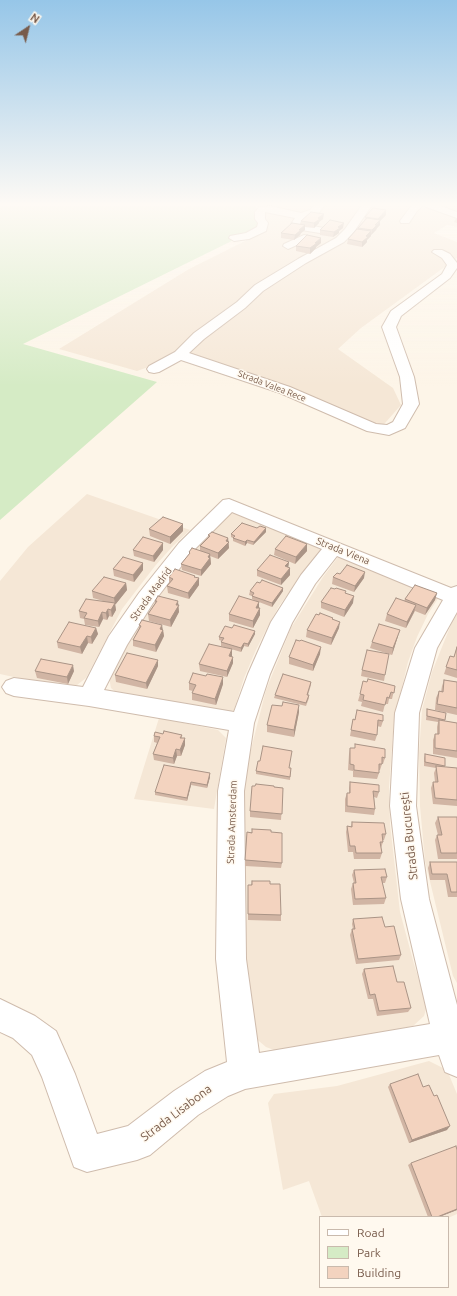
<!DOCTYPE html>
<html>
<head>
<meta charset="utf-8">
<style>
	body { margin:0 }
	#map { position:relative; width:457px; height:1296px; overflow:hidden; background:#fdf5e8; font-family:Ubuntu,sans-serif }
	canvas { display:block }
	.legend { position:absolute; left:319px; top:1216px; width:130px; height:72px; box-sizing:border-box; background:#fff9ef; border:1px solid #c9baad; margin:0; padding:5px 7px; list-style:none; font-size:12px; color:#785b4b }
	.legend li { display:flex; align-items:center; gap:8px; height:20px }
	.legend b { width:20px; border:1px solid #c9baad }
	.north { position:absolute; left:8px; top:8px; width:40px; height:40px; -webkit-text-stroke:3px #fff9ef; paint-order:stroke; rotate:35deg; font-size:11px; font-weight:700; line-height:16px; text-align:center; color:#785b4b }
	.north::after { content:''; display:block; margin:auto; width:14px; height:18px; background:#785b4b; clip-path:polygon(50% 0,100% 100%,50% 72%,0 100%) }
</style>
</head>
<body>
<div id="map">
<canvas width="457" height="1296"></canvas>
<ul class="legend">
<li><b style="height:5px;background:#fff"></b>Road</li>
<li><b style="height:11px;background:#d5ebc5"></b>Park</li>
<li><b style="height:11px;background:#f3d3bf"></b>Building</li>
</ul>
<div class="north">N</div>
</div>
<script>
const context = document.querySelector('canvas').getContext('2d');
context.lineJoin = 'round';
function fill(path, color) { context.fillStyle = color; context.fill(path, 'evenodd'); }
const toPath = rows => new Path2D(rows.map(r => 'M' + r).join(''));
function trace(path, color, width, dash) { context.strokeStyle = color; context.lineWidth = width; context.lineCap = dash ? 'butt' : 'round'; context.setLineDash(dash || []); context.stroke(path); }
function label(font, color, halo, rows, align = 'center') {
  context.font = font + ' Ubuntu,sans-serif'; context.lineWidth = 3; context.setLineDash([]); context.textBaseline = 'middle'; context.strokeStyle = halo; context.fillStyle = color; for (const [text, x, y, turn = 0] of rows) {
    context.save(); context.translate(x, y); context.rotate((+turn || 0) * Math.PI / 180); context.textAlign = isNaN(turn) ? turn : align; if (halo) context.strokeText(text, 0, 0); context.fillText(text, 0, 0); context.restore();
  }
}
fill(toPath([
	[280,205,457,205,457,227,447,225,434,233,457,242,457,258,361,328,338,349,393,388,401,405,378,431,178,351,160,363,137,371,59,349,189,269,267,230,266,213],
	[87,494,190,530,172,547,155,566,122,609,86,678,77,685,64,688,0,674,0,581,28,547],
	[233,513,240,513,322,548,279,606,267,628,255,652,244,678,234,710,229,712,119,695,111,688,109,677,121,651,155,599,190,552,225,517],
	[345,556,439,597,428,614,417,637,408,662,394,720,389,787,390,824,400,912,414,964,427,1006,424,1016,413,1026,282,1053,266,1047,253,1036,247,980,242,814,246,769,266,690,291,628,323,577,338,557],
	[457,612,457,983,453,976,425,861,420,806,419,753,422,710,432,672,454,617],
	[159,718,218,730,226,738,214,809,134,799],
	[429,1061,447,1070,457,1094,457,1214,448,1218,322,1217,309,1181,283,1190,268,1103,274,1094,337,1086]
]), '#f5e7d6');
fill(toPath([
	[0,205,260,205,256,207,258,228,23,344,157,382,0,520]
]), '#d5ebc5');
const minor = toPath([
	[315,205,325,205,318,214,305,218,301,224,324,228,325,230,324,232,320,233,295,229,291,224,295,218,265,212,265,219,268,223,266,231,249,239,234,241,229,238,230,236,246,233,257,227,258,223,255,219,255,212,259,207,270,206,301,213,310,210,315,205],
	[362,205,372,205,353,233,344,242,306,263,263,291,245,308,204,339,189,353,290,387,376,424,387,425,393,422,403,404,400,377,382,327,391,311,442,274,447,265,442,258,432,252,434,250,442,250,450,254,457,263,457,268,450,278,401,316,396,327,414,377,419,404,405,428,389,435,367,431,280,393,181,360,159,372,154,373,149,372,147,369,149,366,175,352,194,333,237,302,255,285,298,259,336,238,345,229,362,205],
	[412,205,423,205,417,211,409,223,401,223,400,221,412,205],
	[424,205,438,205,457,212,457,218,426,207,424,205],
	[304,235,308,236,309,238,308,240,288,249,283,246,284,244,304,235],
	[229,499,451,588,457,586,457,612,437,648,419,713,416,806,429,899,457,1005,457,1077,445,1072,439,1055,245,1089,228,1096,198,1115,150,1155,137,1160,87,1172,74,1167,42,1077,32,1055,13,1038,0,1032,0,999,35,1016,56,1031,75,1074,97,1134,128,1126,174,1091,205,1071,227,1062,216,959,218,791,229,730,89,706,14,696,6,693,2,687,6,681,14,678,83,687,109,636,139,593,179,543,223,500,229,499],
	[232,512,322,549,301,575,271,622,248,674,234,712,104,690,127,645,153,603,193,551,232,512],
	[337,556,443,600,415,648,395,713,390,806,401,899,430,1024,259,1053,246,959,244,791,254,723,270,674,292,623,315,584,337,556]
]);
trace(minor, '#cfbcad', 2);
fill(minor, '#fff');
fill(toPath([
	[386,215,380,221,380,225,377,228,376,230,371,235,371,236,367,240,367,242,362,247,347,244,348,239,364,221,365,217],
	[457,218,457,223,454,222,455,220],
	[323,219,319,222,319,223,314,228,305,227,305,230,301,233,300,235,294,240,281,238,281,233,300,224,301,221],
	[343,228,339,231,339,233,333,237,320,235,320,230],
	[321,243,316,247,316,248,310,254,296,251,296,246],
	[183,524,183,531,170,544,150,536,149,529],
	[257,528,266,528,266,532,253,545,247,543,245,546,233,541,233,538,231,537,231,534],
	[208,535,228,538,229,548,218,559,210,556,211,564,201,576,182,570,181,564,189,554,189,552,200,551,200,546,208,537],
	[275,549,307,551,295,564,274,555],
	[133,550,163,550,154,562,134,556],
	[289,562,288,567,290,568,290,575,281,585,257,576,257,570],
	[113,569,143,570,134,582,114,576],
	[340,574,364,578,354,592,332,584,333,577],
	[169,577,195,577,199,578,199,585,189,599,168,593,167,586,169,584],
	[126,583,127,590,115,605,116,610,112,617,109,616,107,620,103,619,99,627,85,625,84,619,80,618,79,611,103,601,93,598,92,591],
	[260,583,283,588,283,591,272,607,259,602,259,608,260,615,253,628,229,621,229,614,256,601,252,599,252,596,249,595,250,591],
	[346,593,353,603,344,617,321,608,321,602],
	[437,593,435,600,425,615,415,611,406,628,385,621,387,614,404,601,405,599],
	[155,601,178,605,179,612,171,627,149,621,148,614,155,603],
	[333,619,339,628,331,645,306,637,307,630],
	[139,625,163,630,164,636,156,652,133,646,133,640,139,628],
	[96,628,98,634,92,644,88,643,82,654,58,648,57,642],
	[255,634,248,647,244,646,241,652,221,646,221,642,222,641,219,640,219,637],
	[398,636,392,655,370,648,372,642],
	[457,646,457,678,444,674,450,656,454,657],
	[320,654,313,671,289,664,289,657],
	[231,656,233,663,227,677,200,671,199,664],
	[158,666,147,689,116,682,115,675],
	[362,670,385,675,384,681,361,676],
	[35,671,74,671,68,684,37,678],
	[444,680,457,682,457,715,435,710,436,698,439,691,441,692,442,686],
	[311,682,311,685,308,695,309,698,306,706,274,698,275,695],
	[367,682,395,686,392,699,389,699,388,704,385,704,383,712,361,706,362,702,358,701,360,694],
	[189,683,223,684,216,705,192,700,192,693,193,691,189,690],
	[427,709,445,720,445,721,457,723,457,758,433,754,433,740,435,734,437,734,437,727,438,722,426,720],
	[357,710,383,721,381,727,377,726,377,735,375,741,350,736,353,719,355,719],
	[299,712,294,737,267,732,267,725],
	[163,734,182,735,182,738,185,745,181,756,177,756,174,764,154,760,153,754,157,743,154,742,154,736],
	[355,744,385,758,383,764,382,764,380,770,379,770,379,773,377,779,353,777,353,771,348,770,349,754,350,748,355,748],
	[425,754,445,766,444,767,457,768,457,806,433,804,431,788,433,782,435,782,434,773,436,768,424,766,424,758],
	[289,768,291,768,290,780,256,774,256,771],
	[210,777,207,788,191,785,187,801,155,795,155,792],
	[350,782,379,792,377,798,374,797,375,809,374,815,345,812,345,799,347,793,349,793,349,788],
	[274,787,283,788,281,820,250,817,250,811],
	[438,817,457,817,457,859,438,859,435,840,437,835,438,835,435,823],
	[352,822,386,834,384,840,383,840,383,842,381,848,382,853,380,859,354,859,353,852,348,852,346,832,347,826,351,826],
	[247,832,271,832,282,863,281,868,245,866],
	[430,862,457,862,457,897,448,897,445,880,430,880,428,868],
	[354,870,387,877,385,883,382,883,386,898,384,904,353,905,351,889,353,883,354,883,352,875],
	[252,881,270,884,281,915,281,921,248,920,248,885,251,885],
	[353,919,385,927,401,955,399,960,356,964,350,935,352,929,353,929,352,924],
	[364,969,397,982,411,1008,408,1012,377,1016,373,999,368,999,362,974],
	[390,1084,423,1087,434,1096,447,1130,409,1143,388,1087],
	[411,1163,457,1210,439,1217,428,1217,408,1165]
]), '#d1b5a4');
fill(toPath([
	[386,210,386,215,380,221,380,225,377,228,376,230,371,235,372,230,378,223,378,219],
	[324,214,323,219,319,222,319,223,314,228,314,223,318,218],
	[344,223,343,228,339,231,339,233,333,237,334,232,338,227],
	[305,225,305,230,301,233,300,235,294,240,295,235,299,230],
	[371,231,371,236,367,240,367,242,362,247,362,242,366,236],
	[321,238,321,243,316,247,316,248,310,254,310,248,315,243],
	[183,524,183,531,170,544,170,537],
	[266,528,266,532,253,545,254,542],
	[228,538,229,548,218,559,218,553],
	[247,540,247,543,245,546,245,542],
	[163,543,163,550,154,562,153,556],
	[307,544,307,551,295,564,296,557],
	[210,554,211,564,201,576,201,570,208,557],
	[289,562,288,569,285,566],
	[143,563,143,570,134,582,133,575],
	[290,568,290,575,281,585,281,579],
	[365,572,364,578,354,592,355,586],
	[199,578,199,585,189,599,188,593],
	[126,583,127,590,115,605,114,598],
	[283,588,283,591,272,607,272,603],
	[437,593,435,600,425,615,427,608],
	[354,596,353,603,344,617,345,610],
	[178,601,179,612,171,627,170,620,176,605],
	[259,602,259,608,256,608],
	[115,603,116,610,112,617,111,610],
	[416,605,414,612,406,628,407,622],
	[260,608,260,615,253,628,253,621],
	[108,609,109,616,107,620,106,613],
	[102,612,103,619,99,627,98,621],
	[340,622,339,628,331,645,332,638],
	[162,625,164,636,156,652,155,645,160,629],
	[96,628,98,634,92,644,91,637],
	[400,630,398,636,392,655,393,648],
	[255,631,255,634,248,647,248,644],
	[87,636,88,643,82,654,80,647],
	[244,643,244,646,241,652,241,648],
	[321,647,320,654,313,671,313,665],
	[232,649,232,656,229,662,229,656],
	[233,657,233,663,227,677,227,671],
	[158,660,158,666,147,689,146,683],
	[73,665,74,671,68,684,67,677],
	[223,677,223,684,216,705,215,699],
	[299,705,299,712,294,737,294,730],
	[185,738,185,745,181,756,180,750],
	[176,749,177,756,174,764,173,758],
	[210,773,210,777,207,788,207,785],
	[191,782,191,785,187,801,187,798],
	[450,1126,447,1130,409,1143,412,1140],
	[457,1209,457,1210,439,1217,437,1217]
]), '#aa9486');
const building = toPath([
	[373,208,386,210,378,219,365,217,373,208],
	[311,212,324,214,318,218,320,219,314,223,301,221,311,212],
	[367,218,380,220,375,225,377,225,372,230,358,228,367,218],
	[330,220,344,223,338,227,340,228,334,232,320,230,330,220],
	[292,223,305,225,299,230,301,230,295,235,281,233,292,223],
	[357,229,371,231,366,236,368,237,362,242,348,239,357,229],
	[307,235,321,238,315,243,317,243,310,248,296,246,307,235],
	[163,517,183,524,170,537,149,529,163,517],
	[242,523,257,528,260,526,266,528,254,542,247,540,245,542,233,538,235,536,231,534,242,523],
	[212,532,228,538,226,541,229,542,218,553,200,546,210,536,208,535,212,532],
	[286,536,307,544,296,557,275,549,286,536],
	[143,537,163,543,153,556,133,550,143,537],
	[192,548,210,554,208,557,210,558,201,570,181,564,190,553,189,552,192,548],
	[270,555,289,562,285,566,290,568,281,579,257,570,270,555],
	[123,557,143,563,133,575,113,569,123,557],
	[347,565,365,572,355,586,333,577,337,573,340,574,347,565],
	[175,569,195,576,194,577,199,578,188,593,167,586,173,579,169,577,175,569],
	[104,577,126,583,114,598,92,591,104,577],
	[262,580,283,588,272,603,252,596,254,593,250,591,257,582,260,583,262,580],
	[415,585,437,593,427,608,405,599,415,585],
	[331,588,335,589,336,588,346,591,345,593,354,596,345,610,321,602,331,588],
	[158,596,178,601,176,605,179,605,170,620,148,614,157,601,155,601,158,596],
	[239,596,259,602,256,608,260,608,253,621,229,614,239,596],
	[396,598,416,605,407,622,387,614,396,598],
	[86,599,115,603,111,610,108,609,106,613,102,612,98,621,84,618,87,613,79,611,86,599],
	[320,613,333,618,332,619,340,622,332,638,307,630,316,614,319,615,320,613],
	[142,620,162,625,160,629,163,630,155,645,133,640,141,626,139,625,142,620],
	[69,622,96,628,91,637,87,636,80,647,57,642,69,622],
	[379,624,400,630,393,648,372,642,379,624],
	[234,625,255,631,248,644,244,643,241,648,221,642,224,638,219,637,225,626,232,628,234,625],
	[296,640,300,641,301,640,321,647,313,665,289,657,296,640],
	[209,644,232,649,229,656,233,657,227,671,199,664,209,644],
	[457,647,457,670,446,667,450,656,454,657,457,647],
	[367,650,389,654,385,675,362,670,367,650],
	[127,653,158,660,146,683,115,675,127,653],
	[41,659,73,665,67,677,35,671,41,659],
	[193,673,206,676,207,674,223,677,215,699,192,693,196,685,189,683,193,673],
	[283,674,311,682,307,695,309,695,306,703,275,695,283,674],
	[368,679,395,686,394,693,391,692,389,698,387,697,385,705,363,700,364,695,360,694,363,681,367,682,368,679],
	[444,680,457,682,457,708,437,704,439,691,443,692,444,680],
	[283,702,299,705,294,730,267,725,272,705,282,706,283,702],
	[427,709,446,713,445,720,427,716,427,709],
	[357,710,383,715,383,721,378,720,377,735,351,730,353,719,355,720,357,710],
	[439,720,457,723,457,751,435,748,435,734,439,734,439,720],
	[164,731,182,735,180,738,185,738,180,750,176,749,173,758,153,754,160,737,154,736,155,732,163,734,164,731],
	[355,744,385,749,385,758,382,757,382,764,379,764,379,773,354,770,354,765,350,764,350,748,355,748,355,744],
	[263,746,292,751,289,768,291,768,290,777,256,771,258,761,260,761,263,746],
	[425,754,445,758,445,766,425,762,425,754],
	[164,765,210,773,207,785,191,782,187,798,155,792,164,765],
	[436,766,457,768,457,800,435,798,433,782,438,782,436,766],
	[350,782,379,785,379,792,373,791,375,809,347,806,347,793,350,793,350,782],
	[256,784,274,786,274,787,283,788,282,814,250,811,252,786,255,786,256,784],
	[438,817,457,817,457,853,441,853,437,835,442,835,438,817],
	[352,822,384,823,386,834,382,834,383,842,380,842,382,853,356,853,355,846,350,846,347,826,352,827,352,822],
	[252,829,271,830,271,832,282,833,282,863,245,860,247,832,252,833,252,829],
	[430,862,457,862,457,892,451,892,447,874,432,874,430,862],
	[385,869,387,877,381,877,386,898,355,899,353,883,356,883,354,870,385,869],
	[252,881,270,881,270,884,280,884,281,915,248,914,248,885,252,885,252,881],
	[382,917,385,927,394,926,401,955,358,959,352,929,355,929,353,919,382,917],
	[393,966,397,982,404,982,411,1008,379,1011,375,994,370,995,364,969,393,966],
	[418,1074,423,1087,429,1085,434,1096,437,1095,450,1126,412,1140,390,1084,418,1074],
	[456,1146,457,1150,457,1209,437,1217,432,1217,411,1163,456,1146]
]);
fill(building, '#f3d3bf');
trace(building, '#aa9486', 1);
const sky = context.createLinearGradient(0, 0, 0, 386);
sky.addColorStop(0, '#96c6e8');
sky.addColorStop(0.53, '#fefaf5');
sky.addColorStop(1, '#fefaf500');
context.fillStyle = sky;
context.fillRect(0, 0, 457, 386);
label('9px', '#785b4b', '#fff9ef', [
	["Strada Valea Rece",272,386,21]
]);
label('10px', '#785b4b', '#fff9ef', [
	["Strada Viena",343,551,22],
	["Strada Madrid",151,594,-54],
	["Strada Amsterdam",232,822,-88]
]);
label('12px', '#785b4b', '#fff9ef', [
	["Strada București",409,836,-96],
	["Strada Lisabona",176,1113,-37]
]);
</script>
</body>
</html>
